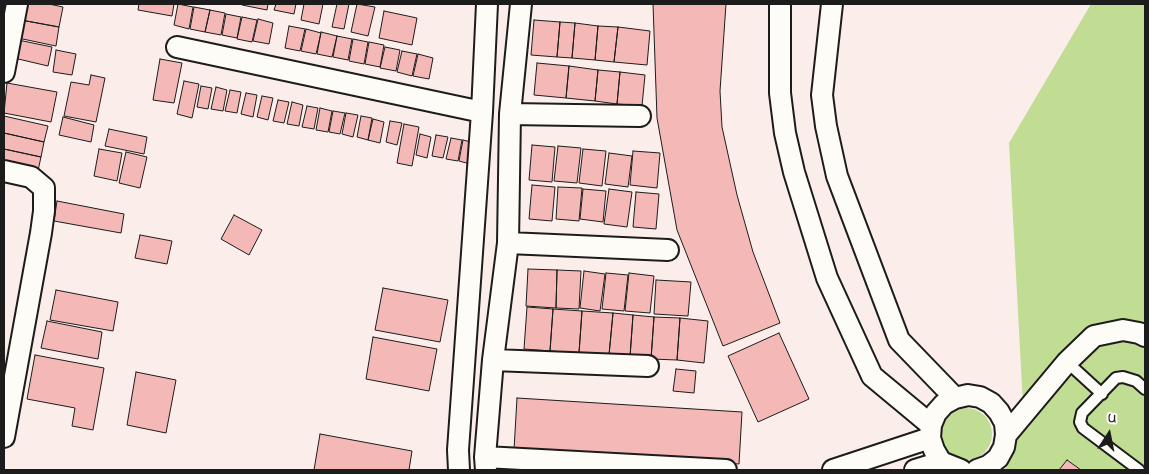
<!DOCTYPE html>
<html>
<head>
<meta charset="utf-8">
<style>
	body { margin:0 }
	#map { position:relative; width:1149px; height:474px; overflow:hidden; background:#fbeeea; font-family:"Indie Flower",sans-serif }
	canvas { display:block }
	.frame { position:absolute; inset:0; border:5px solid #1c1c1c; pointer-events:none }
	.north { position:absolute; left:1084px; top:409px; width:50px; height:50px; -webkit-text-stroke:4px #fdfcf7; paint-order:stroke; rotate:11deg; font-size:14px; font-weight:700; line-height:20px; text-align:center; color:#1c1c1c }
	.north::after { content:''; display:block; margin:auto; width:18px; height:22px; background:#1c1c1c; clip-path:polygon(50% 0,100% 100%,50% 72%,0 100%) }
</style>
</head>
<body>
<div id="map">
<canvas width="1149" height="474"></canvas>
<div class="frame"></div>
<div class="north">U</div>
</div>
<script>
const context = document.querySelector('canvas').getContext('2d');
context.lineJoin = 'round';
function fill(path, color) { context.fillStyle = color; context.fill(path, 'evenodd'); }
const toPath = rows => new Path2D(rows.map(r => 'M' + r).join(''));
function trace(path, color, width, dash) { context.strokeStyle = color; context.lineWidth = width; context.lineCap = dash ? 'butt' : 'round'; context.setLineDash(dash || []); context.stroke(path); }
fill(toPath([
	[1091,4,1145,4,1145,470,1005,470,1024,424,1009,143],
	'940 434a26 26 0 1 1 52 0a26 26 0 1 1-52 0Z'
]), '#c1dc93');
const building = toPath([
	[24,4,49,4,63,7,59,27,21,20,24,4],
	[139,4,174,4,172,16,138,10,139,4],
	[178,4,193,7,189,29,174,25,178,4],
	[243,4,268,4,267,10,242,5,243,4],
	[276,4,296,4,294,14,274,10,276,4],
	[304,4,323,4,319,24,301,20,304,4],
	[337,4,349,4,344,29,332,27,337,4],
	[357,4,375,7,368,36,351,32,357,4],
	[653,4,726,4,720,91,722,127,737,195,753,252,780,323,723,346,677,230,657,118,653,4],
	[194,7,210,10,205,32,190,29,194,7],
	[210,10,225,13,221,35,205,32,210,10],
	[384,11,417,18,412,45,379,38,384,11],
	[226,14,241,17,237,38,222,35,226,14],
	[242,17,257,20,252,42,237,39,242,17],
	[258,19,273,23,269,44,253,41,258,19],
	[21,20,59,27,56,46,18,38,21,20],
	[534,20,560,22,557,57,531,55,534,20],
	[560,22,575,23,572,58,557,57,560,22],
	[575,23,598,26,595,60,572,58,575,23],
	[289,26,305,29,300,51,285,48,289,26],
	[598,26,618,27,614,62,595,60,598,26],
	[618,27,650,31,647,65,614,62,618,27],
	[306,29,321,33,316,54,301,51,306,29],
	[321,32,337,36,332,57,317,54,321,32],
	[337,36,352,39,348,60,333,57,337,36],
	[353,39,368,42,364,64,349,61,353,39],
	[18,40,52,47,48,66,14,58,18,40],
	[369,42,384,45,380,67,365,64,369,42],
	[385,47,400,50,396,71,380,68,385,47],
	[56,50,76,54,72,75,53,72,56,50],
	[402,51,417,54,412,76,397,72,402,51],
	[418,54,433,58,429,79,413,76,418,54],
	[160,59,182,63,174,103,153,100,160,59],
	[537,63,569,66,566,98,534,95,537,63],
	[569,66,598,70,595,101,566,98,569,66],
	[598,70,620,72,617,104,595,101,598,70],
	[620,72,645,75,642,106,617,104,620,72],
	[91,75,105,78,96,122,64,116,71,82,89,85,91,75],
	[184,81,199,84,192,118,177,114,184,81],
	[7,83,57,92,51,122,4,113,7,83],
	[201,86,212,88,208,109,197,107,201,86],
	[216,87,227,90,223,111,211,109,216,87],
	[230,90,241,92,237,113,225,111,230,90],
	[246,93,257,95,253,117,241,114,246,93],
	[262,96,273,98,268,120,257,117,262,96],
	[278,100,289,102,284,123,273,121,278,100],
	[292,102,303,105,299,126,287,124,292,102],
	[307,106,318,108,314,129,302,127,307,106],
	[320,108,332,111,328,132,316,130,320,108],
	[333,111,345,113,340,134,329,132,333,111],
	[346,113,358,115,353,137,342,134,346,113],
	[4,116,48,126,44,142,4,133,4,116],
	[361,116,372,118,368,140,357,137,361,116],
	[63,117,94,125,91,142,59,135,63,117],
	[373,119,384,122,380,143,368,140,373,119],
	[390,121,402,123,397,145,386,142,390,121],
	[404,124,419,127,412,166,397,163,404,124],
	[109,129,147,137,144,154,105,146,109,129],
	[4,133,44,142,41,157,4,149,4,133],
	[420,134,431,137,427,158,416,155,420,134],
	[436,135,448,137,443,158,432,156,436,135],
	[451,138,462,140,458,161,446,159,451,138],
	[463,140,475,143,470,164,459,161,463,140],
	[532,145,555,147,552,182,529,180,532,145],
	[558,146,581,148,577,183,554,181,558,146],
	[4,149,41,157,37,175,4,168,4,149],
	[99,149,122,153,117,181,94,176,99,149],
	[583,149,606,151,602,186,579,183,583,149],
	[633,151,660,153,657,188,630,185,633,151],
	[126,152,147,157,140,188,119,183,126,152],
	[609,153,632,156,628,187,605,184,609,153],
	[532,185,555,187,552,221,529,219,532,185],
	[558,187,582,188,579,221,556,219,558,187],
	[583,189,606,191,603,222,580,219,583,189],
	[609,189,632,192,627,227,604,224,609,189],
	[636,192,659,194,656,229,633,227,636,192],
	[57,201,124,214,121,233,54,221,57,201],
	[234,215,262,230,249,255,221,239,234,215],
	[140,235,172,241,167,264,135,258,140,235],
	[528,269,557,270,556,308,526,306,528,269],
	[557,270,581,271,579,309,556,308,557,270],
	[584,271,605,274,600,311,580,308,584,271],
	[606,273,628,275,624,311,602,309,606,273],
	[629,273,654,276,650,313,625,311,629,273],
	[656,280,691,282,688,316,654,314,656,280],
	[383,288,448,300,440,342,375,330,383,288],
	[56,290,118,302,113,331,50,320,56,290],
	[527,307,553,309,550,351,524,349,527,307],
	[553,309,582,311,579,353,550,351,553,309],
	[582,311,613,313,609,355,579,353,582,311],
	[613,313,633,315,630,357,609,355,613,313],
	[633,315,654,317,651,359,630,357,633,315],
	[654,317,680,318,677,360,651,359,654,317],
	[680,318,708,321,704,363,677,360,680,318],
	[47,321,102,332,98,359,41,348,47,321],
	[779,333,809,399,758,422,728,356,779,333],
	[373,337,437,349,429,391,366,379,373,337],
	[35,355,104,368,93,430,72,426,75,408,27,399,35,355],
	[676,369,696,371,694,393,673,391,676,369],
	[136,372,176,380,166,433,127,425,136,372],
	[517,398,742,412,739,464,514,450,517,398],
	[320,434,412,451,409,470,314,470,320,434],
	[1067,460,1081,470,1059,470,1067,460]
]);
fill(building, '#f4b8b6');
trace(building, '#1c1c1c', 1);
const lane = toPath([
	[1067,362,1102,394],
	[1139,470,1083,428,1080,422,1082,413,1116,378,1123,377,1136,381,1145,389]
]);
const street = toPath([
	[780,4,780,93,785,133,794,172,827,278,872,376,931,425],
	[832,4,822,95,826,126,837,176,899,340,955,398],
	[177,47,482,112],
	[4,72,17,4],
	[510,114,640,116],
	[4,171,31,177,44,188,44,211,41,233,4,437],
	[508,243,668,250],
	[493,360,648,366],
	[1006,435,1067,362,1094,336,1123,330,1139,333,1145,336],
	[485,457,726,470],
	[459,470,458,450,482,112,487,4],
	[486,470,485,457,493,360,508,243,510,114,521,4],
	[833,470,930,438],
	[915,470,941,462],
	[961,470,941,462,934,450,930,438,931,425,936,413,944,404,955,398,968,395,980,397,991,403,999,412,1005,423,1006,435,1004,447,998,458,988,466,977,470]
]);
trace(lane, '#1c1c1c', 14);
trace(street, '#1c1c1c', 24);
trace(lane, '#fdfcf7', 10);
trace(street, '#fdfcf7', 20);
</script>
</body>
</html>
